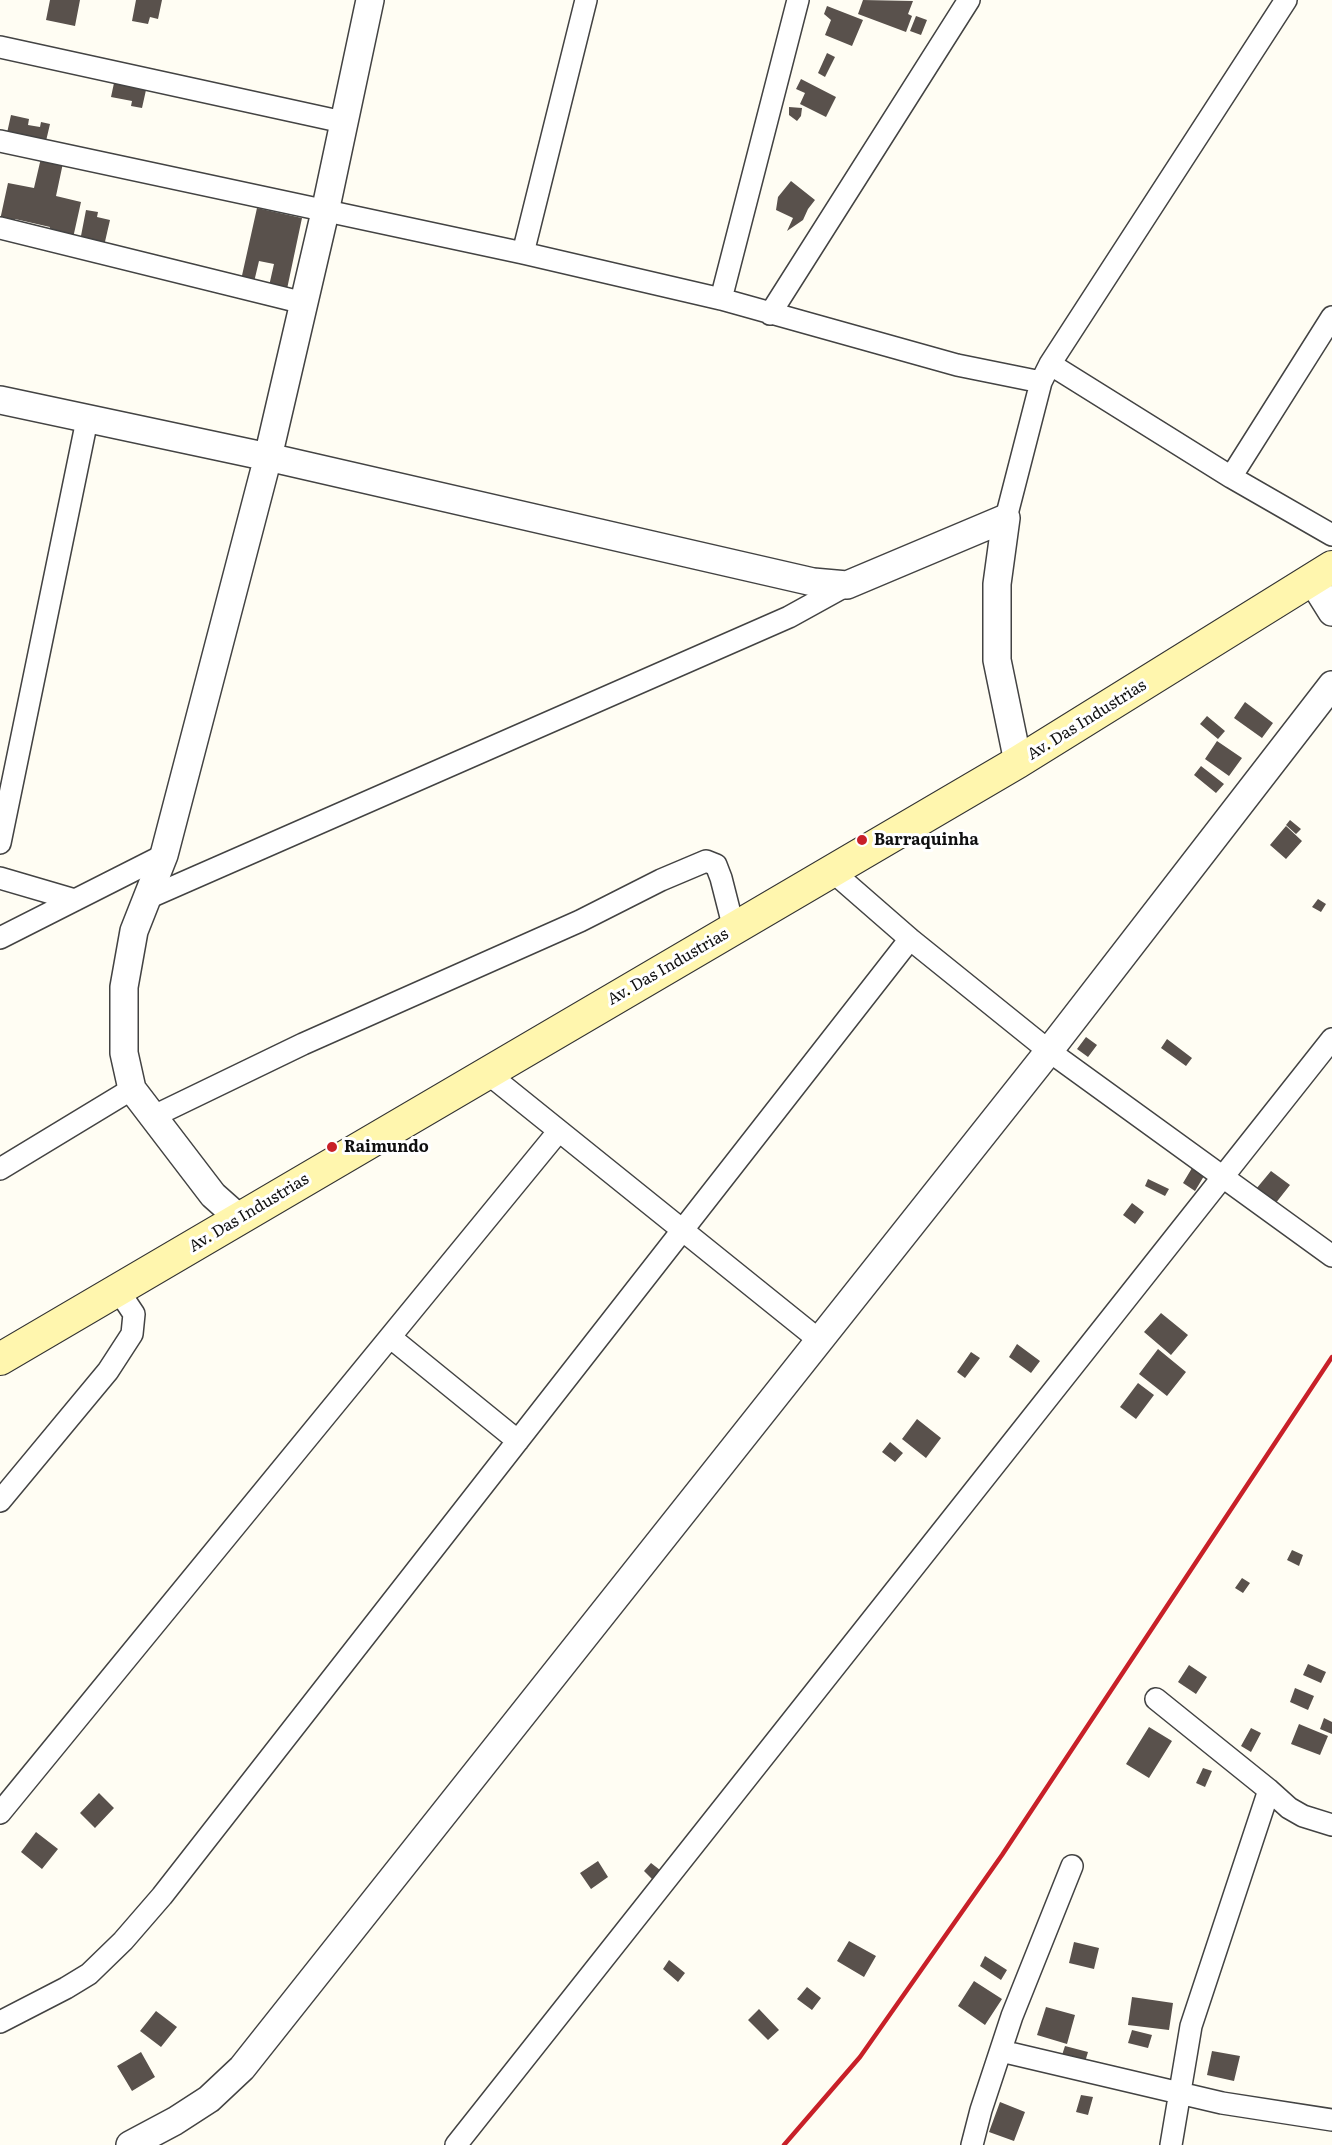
<!DOCTYPE html>
<html>
<head>
<meta charset="utf-8">
<style>
	body { margin:0 }
	canvas { display:block; background:#fffdf3 }
</style>
</head>
<body>
<canvas width="1332" height="2145"></canvas>
<script>
const context = document.querySelector('canvas').getContext('2d');
context.lineJoin = 'round';
function fill(path, color) { context.fillStyle = color; context.fill(path, 'evenodd'); }
const toPath = rows => new Path2D(rows.map(r => 'M' + r).join(''));
function trace(path, color, width, dash) { context.strokeStyle = color; context.lineWidth = width; context.lineCap = dash ? 'butt' : 'round'; context.setLineDash(dash || []); context.stroke(path); }
function label(font, color, halo, rows, align = 'center') {
  context.font = font + ' Literata,serif'; context.lineWidth = 6; context.setLineDash([]); context.textBaseline = 'middle'; context.strokeStyle = halo; context.fillStyle = color; for (const [text, x, y, turn = 0] of rows) {
    context.save(); context.translate(x, y); context.rotate((+turn || 0) * Math.PI / 180); context.textAlign = isNaN(turn) ? turn : align; if (halo) context.strokeText(text, 0, 0); context.fillText(text, 0, 0); context.restore();
  }
}
fill(toPath([
	[50,0,80,0,75,26,46,20],
	[136,0,162,0,158,19,150,17,148,24,132,21],
	[863,0,913,1,908,14,912,16,906,32,858,14],
	[827,6,863,20,852,46,825,35,831,20,824,14],
	[916,16,927,20,921,35,910,31],
	[827,53,835,57,825,77,818,73],
	[801,79,836,97,826,117,800,104,805,93,796,89],
	[114,83,146,90,142,108,131,106,132,101,111,97],
	[789,107,802,108,801,116,797,121,789,115],
	[11,115,29,119,28,125,40,127,41,122,50,124,46,141,7,133],
	[41,158,63,163,56,196,81,202,73,238,49,232,50,227,15,219,13,227,0,220,8,183,34,188],
	[791,181,815,200,808,209,803,220,787,231,793,218,776,210,778,197],
	[257,208,302,218,287,289,269,286,274,264,259,261,254,282,241,280],
	[86,210,98,212,97,217,110,220,104,246,80,241],
	[1245,702,1273,723,1262,738,1234,718],
	[1207,716,1225,731,1218,739,1200,724],
	[1217,741,1242,758,1229,776,1205,759],
	[1201,766,1224,784,1216,793,1194,775],
	[1290,820,1301,829,1296,834,1286,825],
	[1286,826,1302,841,1286,859,1270,845],
	[1318,899,1326,904,1321,912,1312,907],
	[1086,1037,1097,1045,1088,1057,1077,1049],
	[1167,1039,1192,1058,1186,1066,1161,1048],
	[1192,1168,1204,1176,1195,1191,1183,1183],
	[1271,1171,1290,1185,1275,1204,1256,1189],
	[1148,1179,1169,1189,1165,1196,1145,1186],
	[1132,1203,1144,1212,1135,1224,1123,1215],
	[1161,1313,1188,1335,1171,1355,1144,1332],
	[1017,1344,1040,1361,1031,1373,1009,1357],
	[1158,1349,1186,1372,1167,1396,1139,1374],
	[971,1352,980,1358,965,1378,957,1372],
	[1138,1383,1154,1395,1136,1419,1120,1407],
	[917,1419,941,1438,926,1458,902,1439],
	[890,1442,903,1453,895,1462,882,1452],
	[1292,1550,1303,1555,1299,1566,1287,1560],
	[1242,1578,1250,1583,1243,1593,1235,1588],
	[1308,1664,1326,1672,1321,1683,1303,1675],
	[1189,1665,1207,1677,1196,1694,1178,1682],
	[1295,1688,1314,1696,1308,1710,1290,1702],
	[1324,1718,1332,1722,1332,1734,1320,1729],
	[1299,1724,1328,1736,1320,1755,1291,1744],
	[1149,1727,1172,1741,1149,1778,1126,1764],
	[1251,1728,1261,1733,1251,1752,1241,1746],
	[1203,1768,1212,1771,1205,1787,1196,1783],
	[99,1793,114,1808,95,1828,80,1813],
	[36,1832,58,1849,42,1869,21,1852],
	[598,1861,608,1877,591,1889,580,1873],
	[651,1863,660,1870,652,1879,644,1871],
	[849,1941,876,1956,864,1977,837,1961],
	[1074,1942,1099,1948,1094,1969,1069,1963],
	[985,1956,1007,1970,1001,1980,980,1966],
	[669,1960,685,1973,678,1982,663,1969],
	[974,1981,1002,1999,985,2025,958,2006],
	[807,1987,821,1998,812,2010,797,1999],
	[1132,1997,1173,2003,1169,2030,1128,2025],
	[1046,2007,1075,2015,1067,2044,1037,2035],
	[759,2009,779,2030,768,2040,748,2020],
	[156,2011,177,2027,161,2047,140,2031],
	[1132,2030,1152,2035,1148,2048,1128,2043],
	[1065,2046,1088,2052,1085,2062,1062,2055],
	[1212,2051,1240,2056,1234,2081,1207,2075],
	[141,2052,155,2077,132,2091,117,2066],
	[1081,2095,1093,2097,1088,2115,1076,2112],
	[1000,2102,1025,2112,1014,2141,989,2132]
]), '#59514c');
const minor = toPath([
	[0,47,343,122],
	[0,141,523,253,721,299,957,365,1041,382],
	[0,228,304,303],
	[523,253,586,0],
	[721,299,798,0],
	[770,314,969,0],
	[1050,364,1231,477,1332,535],
	[1231,477,1332,317],
	[1006,518,1041,382,1050,364,1286,0],
	[0,843,87,420],
	[832,871,910,939,1049,1051,1332,1256],
	[0,878,75,900],
	[148,898,789,617,847,585],
	[0,938,164,855],
	[486,1072,819,1340],
	[152,1117,303,1044,580,921,661,880,706,861,716,865,721,878,734,929],
	[0,1169,132,1089],
	[390,1337,518,1441],
	[0,1501,108,1371,132,1334,134,1314,118,1290],
	[1156,1699,1269,1790,1289,1808,1303,1816,1332,1825],
	[0,1813,558,1132],
	[0,2022,66,1988,89,1974,123,1941,162,1896,910,939],
	[1001,2051,1222,2103,1332,2120],
	[456,2145,1332,1039],
	[972,2145,981,2110,1012,2016,1072,1866],
	[1171,2145,1191,2026,1269,1790]
]);
const tertiary = toPath([
	[0,400,268,457,813,582,847,585,1006,518],
	[1006,518,997,584,997,660,1018,762],
	[1312,580,1332,612],
	[240,1219,213,1195,132,1089,124,1053,124,987,134,931,164,855,268,457,325,212,370,0],
	[130,2145,175,2121,209,2099,242,2068,1049,1051,1332,685]
]);
const secondary = toPath([
	[0,1359,1018,762,1332,567]
]);
trace(minor, '#434343', 24);
trace(tertiary, '#434343', 30);
trace(secondary, '#323232', 34);
trace(minor, '#fff', 21);
trace(tertiary, '#fff', 27);
trace(secondary, '#fff6ae', 32);
trace(toPath([
	[784,2145,860,2057,1002,1855,1332,1357]
]), '#c82028', 4.5);
for (const [x, y, r, color] of [
	[862,840,6,"#c82028"],
	[332,1147,6,"#c82028"]
]) { const dot = new Path2D(); dot.arc(x, y, r, 0, 2 * Math.PI); context.fillStyle = color; context.fill(dot); trace(dot, '#fff', 2); }
label('16px', '#101010', '#fff', [
	["Av. Das Industrias",1087,720,-32],
	["Av. Das Industrias",668,967,-30],
	["Av. Das Industrias",249,1213,-31]
]);
label('bold 16px', '#101010', '#fff', [
	["Barraquinha",874,840],
	["Raimundo",344,1147]
], 'left');
</script>
</body>
</html>
